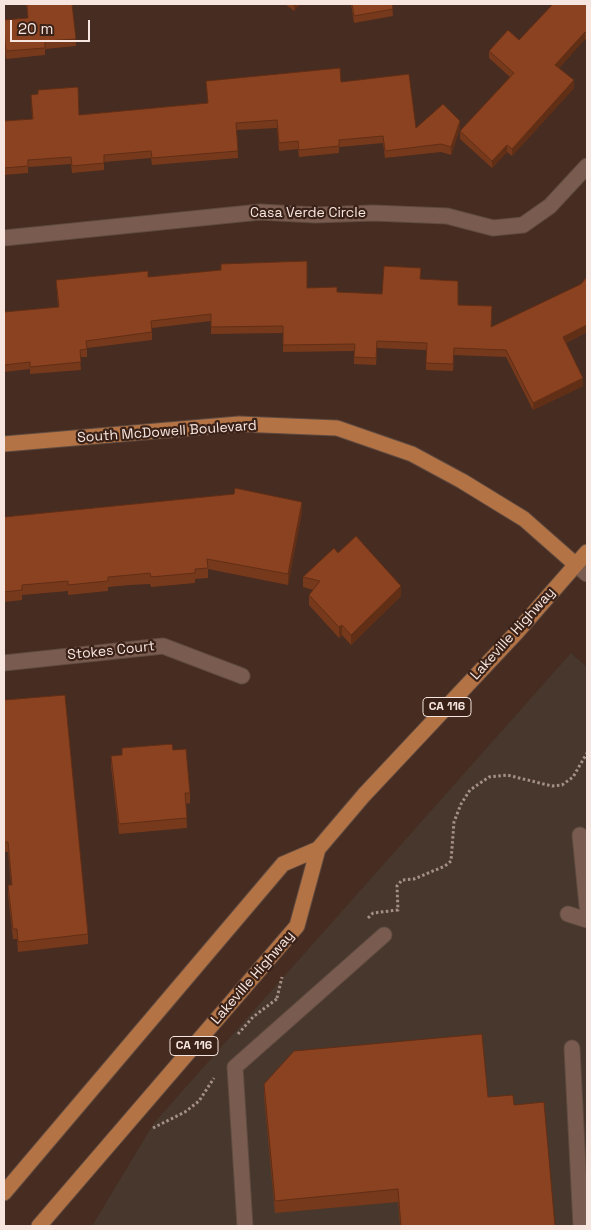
<!DOCTYPE html>
<html>
<head>
<meta charset="utf-8">
<style>
	body { margin:0 }
	#map { position:relative; width:591px; height:1230px; overflow:hidden; background:#462c21; font-family:"Space Grotesk",sans-serif }
	canvas { display:block }
	.frame { position:absolute; inset:0; border:5px solid #f7e6df; pointer-events:none }
	.scale { position:absolute; left:10px; top:20px; width:80px; height:22px; box-sizing:border-box; border:2px solid #f7e6df; border-top:0; padding-left:6px; font-size:15px; line-height:18px; white-space:nowrap; color:#f7e6df; -webkit-text-stroke:4px #3b2218; paint-order:stroke }
</style>
</head>
<body>
<div id="map">
<canvas width="591" height="1230"></canvas>
<div class="frame"></div>
<div class="scale">20 m</div>
</div>
<script>
const context = document.querySelector('canvas').getContext('2d');
context.lineJoin = 'round';
function fill(path, color) { context.fillStyle = color; context.fill(path, 'evenodd'); }
const toPath = rows => new Path2D(rows.map(r => 'M' + r).join(''));
function trace(path, color, width, dash) { context.strokeStyle = color; context.lineWidth = width; context.lineCap = dash ? 'butt' : 'round'; context.setLineDash(dash || []); context.stroke(path); }
function label(font, color, halo, rows, align = 'center') {
  context.font = font + ' "Space Grotesk",sans-serif'; context.lineWidth = 4.5; context.setLineDash([]); context.textBaseline = 'middle'; context.strokeStyle = halo; context.fillStyle = color; for (const [text, x, y, turn = 0] of rows) {
    context.save(); context.translate(x, y); context.rotate((+turn || 0) * Math.PI / 180); context.textAlign = isNaN(turn) ? turn : align; if (halo) context.strokeText(text, 0, 0); context.fillText(text, 0, 0); context.restore();
  }
}
fill(toPath([
	[571,653,587,667,587,1226,92,1226,154,1123]
]), '#47372c');
const minor = toPath([
	[4,238,260,212,315,215,373,213,447,216,493,228,523,225,550,206,587,166],
	[575,564,587,574],
	[4,663,163,646,242,676],
	[580,835,587,906],
	[568,914,587,920],
	[572,1048,581,1226],
	[245,1226,235,1067,384,935]
]);
const major = toPath([
	[4,444,239,424,337,428,412,454,462,481,524,519,575,564],
	[4,1193,283,864,318,849],
	[39,1226,297,926,318,849,364,795,517,632,587,552]
]);
trace(minor, '#604b41', 17);
trace(major, '#604b41', 17);
trace(toPath([
	[368,918,373,913,398,910,397,886,402,880,414,879,445,866,451,861,454,822,461,804,470,790,489,777,507,775,552,786,562,785,573,777,587,753],
	[277,998,282,977],
	[238,1034,253,1017,278,998],
	[153,1128,185,1112,199,1101,214,1078]
]), '#a58f86', 3, [2.5, 2.5]);
trace(minor, '#795c4f', 15);
trace(major, '#b47344', 15);
fill(toPath([
	[26,4,72,4,76,46,45,49,45,55,6,59,4,39,4,20,28,18],
	[285,4,300,4,294,11],
	[351,4,392,4,393,16,354,23],
	[587,4,587,41,585,39,559,68,574,88,512,156,507,152,492,168,460,139,460,131,510,77,489,58,489,51,519,40],
	[206,81,341,82,416,128,460,128,451,155,441,152,385,158,383,143,339,147,339,153,299,157,298,149,279,151,277,128,237,130,238,158,152,165,151,158,104,162,104,170,72,173,71,164,28,167,28,173,4,175,4,121,32,119,31,95,38,94,38,90,79,115,208,103],
	[587,242,587,252,586,251,586,244],
	[148,277,307,288,337,292,382,294,420,279,492,327,581,284,587,277,587,332,566,343,583,386,533,410,506,357,454,355,453,371,426,370,426,350,377,348,376,365,354,364,354,351,283,352,283,333,211,334,211,321,152,328,152,340,87,348,87,357,80,357,81,370,30,374,30,369,4,372,4,312,58,307,56,280],
	[302,512,288,585,208,569,208,578,195,579,195,583,151,587,150,584,130,585,108,587,108,591,68,595,68,591,22,595,22,600,4,602,4,517],
	[338,553,401,596,351,645,342,635,339,638,309,605,309,595,313,590,303,587,303,577],
	[4,700,88,934,88,944,18,952,17,939,13,939,8,895,8,885,11,885,8,852,4,852],
	[122,748,173,750,190,793,190,803,186,804,187,828,119,834,111,766,111,756,122,755],
	[264,1084,488,1097,514,1105,555,1226,400,1226,398,1202,275,1213,264,1096]
]), '#77391c');
fill(toPath([
	[294,4,300,4,294,11],
	[585,32,585,39,555,73,555,65],
	[574,80,574,88,512,156,512,149],
	[460,121,460,128,451,155,451,147],
	[507,145,507,152,492,168,492,161],
	[587,325,587,332,563,344,563,337],
	[583,378,583,386,533,410,533,403],
	[302,502,302,512,288,585,288,574],
	[401,586,401,596,351,645,351,635],
	[342,625,342,635,339,638,339,627]
]), '#612e16');
const building = toPath([
	[27,4,72,4,76,39,45,41,45,48,6,51,4,32,4,20,28,18,27,4],
	[352,4,392,4,393,9,354,16,352,4],
	[553,4,587,4,587,34,585,32,555,65,574,80,512,149,507,145,492,161,460,131,514,73,489,51,508,30,519,40,553,4],
	[340,68,341,82,409,74,416,128,443,104,460,121,451,147,441,144,385,151,383,136,339,140,339,146,299,150,298,141,279,143,277,120,236,123,238,151,152,158,151,151,104,155,104,163,72,166,71,157,28,160,28,166,4,168,4,121,33,119,31,95,38,94,38,90,78,87,79,115,208,103,206,81,340,68],
	[307,261,307,288,337,287,337,292,382,294,384,266,421,268,420,279,458,281,458,305,492,306,491,327,581,284,587,277,587,325,563,337,583,378,533,403,506,350,454,348,453,364,426,363,427,343,377,341,376,358,354,357,355,344,283,345,283,326,211,327,211,314,151,321,152,332,86,341,87,349,80,350,81,362,30,367,30,362,4,365,4,312,59,307,56,280,148,271,148,277,221,270,221,264,307,261],
	[235,488,302,502,288,574,207,559,208,568,195,569,195,573,151,577,150,573,130,575,108,577,108,581,68,585,68,581,22,585,22,590,4,592,4,517,234,494,235,488],
	[356,536,401,586,351,635,342,625,339,627,309,595,320,581,303,577,334,548,338,553,356,536],
	[65,695,88,934,18,942,17,929,13,929,8,885,12,885,8,842,4,842,4,700,65,695],
	[172,744,173,750,186,749,190,793,185,793,187,818,119,824,111,756,122,755,122,748,172,744],
	[482,1034,488,1097,513,1095,514,1105,544,1102,555,1226,401,1226,398,1189,275,1201,264,1084,294,1051,482,1034]
]);
fill(building, '#8a4220');
trace(building, '#612e16', 1);
for (const [x, y, w] of [
	[447,707,48],
	[194,1046,48]
]) { const box = new Path2D(); box.roundRect(x - w / 2, y - 9.5, w, 19, 4); context.fillStyle = '#3b2218'; context.fill(box); trace(box, '#f7e6df', 1); }
label('bold 12px', '#f7e6df', null, [
	["CA 116",447,707],
	["CA 116",194,1046]
]);
label('14px', '#f7e6df', '#3b2218', [
	["Casa Verde Circle",308,213],
	["South McDowell Boulevard",167,432,-4],
	["Lakeville Highway",513,634,-48],
	["Stokes Court",111,651,-6],
	["Lakeville Highway",253,978,-49]
]);
</script>
</body>
</html>
